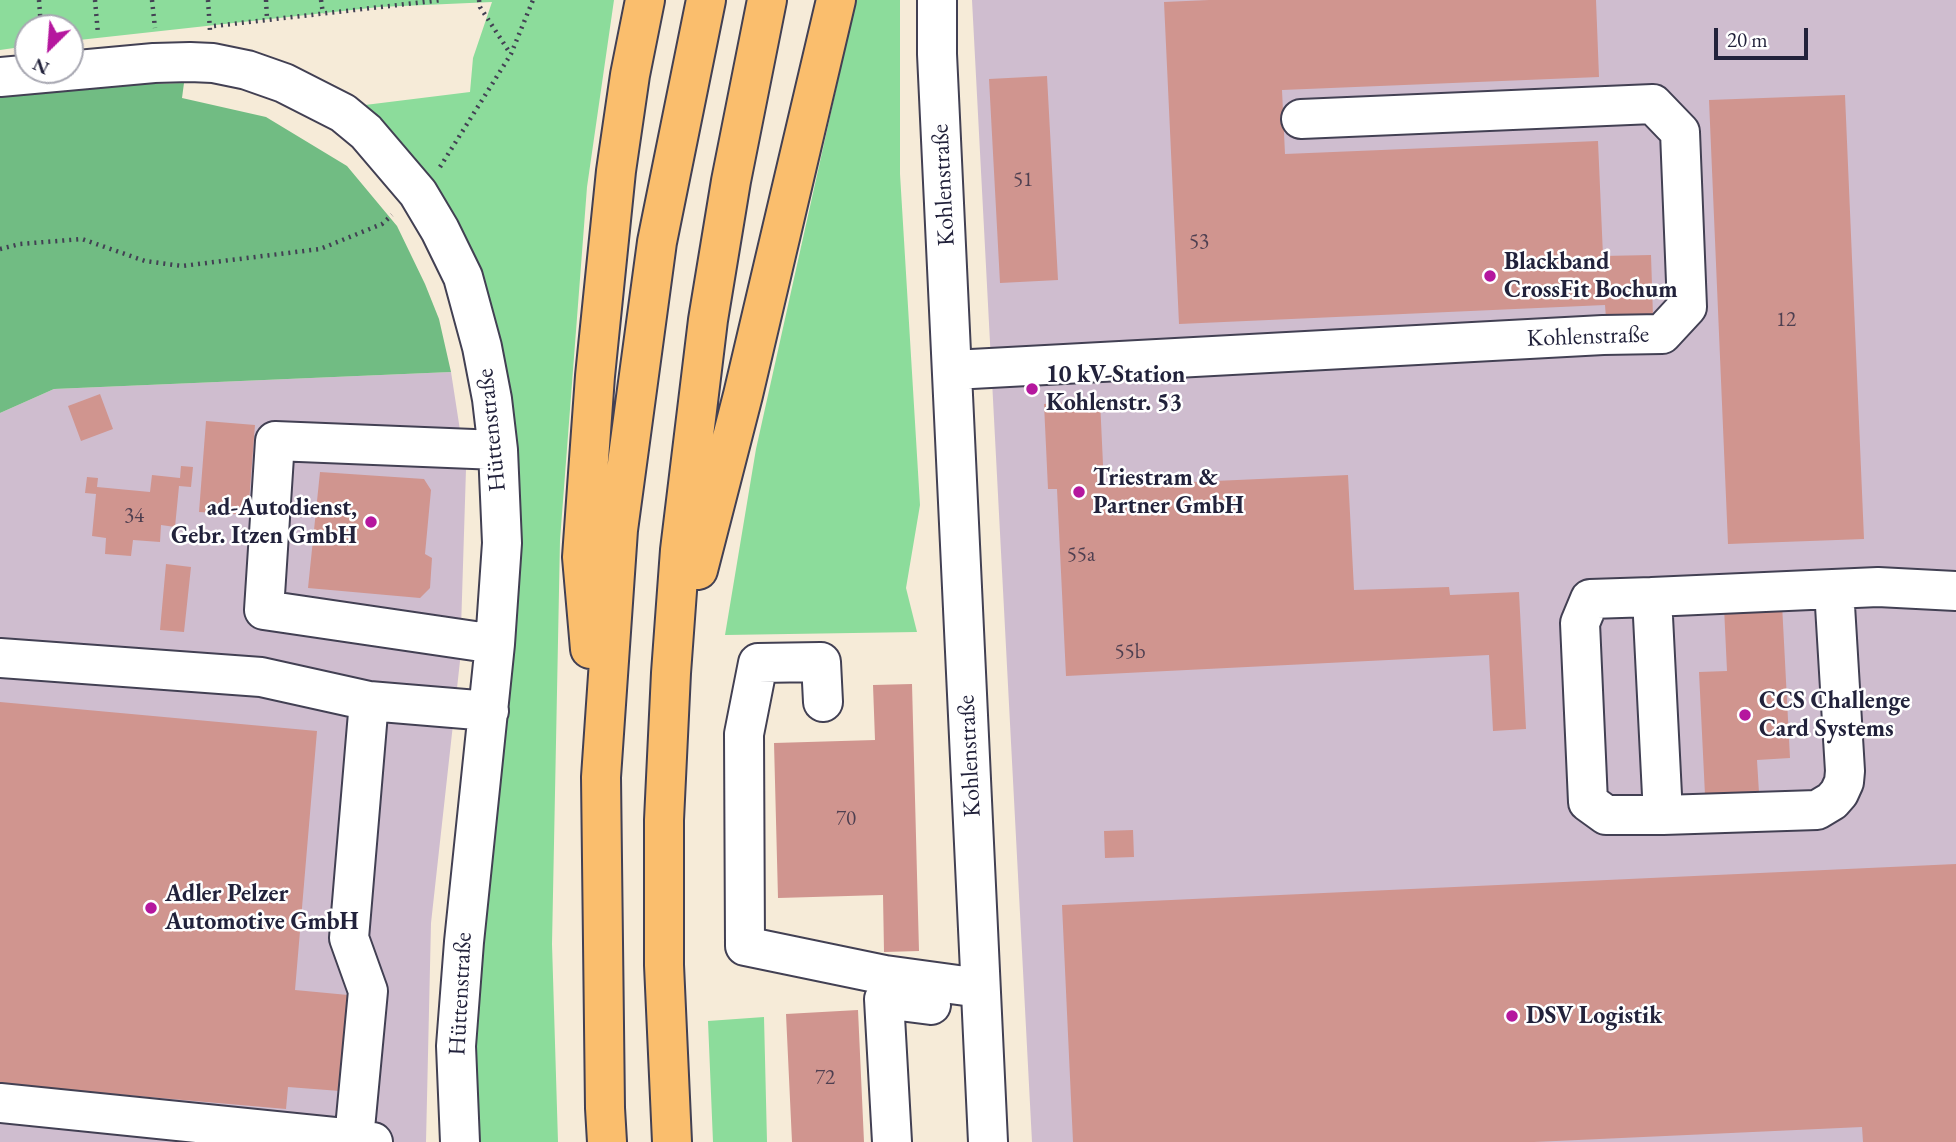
<!DOCTYPE html>
<html>
<head>
<meta charset="utf-8">
<style>
	body { margin:0 }
	#map { position:relative; width:1956px; height:1142px; overflow:hidden; background:#f6ebd8; font-family:"EB Garamond",serif }
	canvas { display:block }
	.north { position:absolute; left:14px; top:14px; width:70px; height:70px; box-sizing:border-box; background:#fff; border:2px solid #a7a7b1; border-radius:50%; rotate:205deg; font-size:19px; font-weight:700; line-height:28px; text-align:center; color:#22223b }
	.north::after { content:''; display:block; margin:auto; width:24px; height:32px; background:#b5179e; clip-path:polygon(50% 0,100% 100%,50% 72%,0 100%) }
	.scale { position:absolute; left:1714px; top:28px; width:94px; height:32px; box-sizing:border-box; border:4px solid #22223b; border-top:0; padding-left:9px; font-size:21px; line-height:24px; white-space:nowrap; color:#22223b; -webkit-text-stroke:5px #fff; paint-order:stroke }
</style>
</head>
<body>
<div id="map">
<canvas width="1956" height="1142"></canvas>
<div class="north">N</div>
<div class="scale">20 m</div>
</div>
<script>
const context = document.querySelector('canvas').getContext('2d');
context.lineJoin = 'round';
function fill(path, color) { context.fillStyle = color; context.fill(path, 'evenodd'); }
const toPath = rows => new Path2D(rows.map(r => 'M' + r).join(''));
function trace(path, color, width, dash) { context.strokeStyle = color; context.lineWidth = width; context.lineCap = dash ? 'butt' : 'round'; context.setLineDash(dash || []); context.stroke(path); }
function label(font, color, halo, rows, align = 'center') {
  context.font = font + ' "EB Garamond",serif'; context.lineWidth = 5; context.setLineDash([]); context.textBaseline = 'middle'; context.strokeStyle = halo; context.fillStyle = color; for (const [text, x, y, turn = 0] of rows) {
    context.save(); context.translate(x, y); context.rotate((+turn || 0) * Math.PI / 180); context.textAlign = isNaN(turn) ? turn : align; if (halo) context.strokeText(text, 0, 0); context.fillText(text, 0, 0); context.restore();
  }
}
fill(toPath([
	[972,0,1956,0,1956,1142,1032,1142],
	[451,372,466,469,460,661,431,923,426,1142,0,1142,0,413,54,389]
]), '#cfbdcf');
fill(toPath([
	[0,0,614,0,587,187,560,540,552,944,558,1142,475,1142,473,1111,476,1027,517,525,516,435,477,262,443,197,365,105,470,92,473,58,492,2,379,7,70,41,70,28,28,28,28,46,0,50],
	[856,0,900,0,900,174,920,505,906,588,917,632,725,635,756,449],
	[764,1017,767,1142,713,1142,708,1021]
]), '#8cdc9b');
fill(toPath([
	[184,83,182,98,266,117,347,166,397,226,425,284,439,319,451,372,54,389,0,413,0,96,112,85]
]), '#71bc83');
fill(toPath([
	[1209,0,1596,0,1599,77,1282,90,1285,154,1598,141,1603,256,1651,255,1653,316,1606,318,1605,305,1179,324,1164,2],
	[1047,76,1058,280,1000,283,989,79],
	[1845,95,1864,539,1728,544,1709,100],
	[100,394,113,429,81,441,68,406],
	[1100,400,1104,486,1348,475,1354,590,1449,587,1450,595,1519,592,1526,729,1493,731,1489,655,1066,676,1057,489,1048,489,1044,404],
	[206,421,255,425,248,515,199,512],
	[181,466,193,467,191,487,179,486,175,527,161,525,160,542,133,540,131,556,105,554,106,538,92,536,96,494,85,493,87,477,98,478,97,487,150,492,152,475,180,478],
	[320,472,424,479,431,490,425,554,432,558,430,588,420,598,308,588],
	[166,564,191,567,184,632,160,630],
	[1782,604,1790,758,1757,760,1759,793,1705,795,1699,672,1727,671,1724,607],
	[912,684,919,951,884,952,883,895,778,898,774,743,875,740,873,685],
	[0,702,317,731,295,990,348,995,340,1091,288,1087,286,1109,0,1084],
	[1133,830,1134,857,1105,858,1104,831],
	[1956,864,1956,1142,1863,1142,1862,1127,1534,1142,1073,1142,1062,905],
	[858,1010,864,1142,792,1142,786,1014]
]), '#d0958f');
const minor = toPath([
	[937,0,937,54,988,1142],
	[0,77,154,63,190,62,213,63,247,70,284,83,343,113,366,132,418,193,440,230,463,277,482,347,492,399,498,450,502,543,495,644,464,942,456,1046,460,1142],
	[953,370,1603,335,1662,334,1687,307,1680,132,1653,104,1301,119],
	[1834,589,1845,771,1844,782,1839,793,1832,801,1817,810,1663,815,1652,597,1878,587,1956,591],
	[1652,597,1590,599,1580,623,1588,802,1606,815,1663,815],
	[495,644,264,610,275,441,498,450],
	[0,658,261,677,369,701,489,711],
	[369,701,349,938,368,991,354,1139,373,1142],
	[823,702,821,662,758,663,744,734,745,946,885,975,980,988],
	[0,1103,354,1139],
	[892,1142,884,999,931,1005]
]);
const highway = toPath([
	[698,570,743,395,836,0],
	[590,649,582,557,595,376,616,171,630,75,645,0],
	[607,1142,605,1108,601,777,618,530,657,242,706,0],
	[672,1142,664,965,664,820,671,673,680,550,708,320,731,181,767,0]
]);
trace(minor, '#424053', 42);
trace(highway, '#424053', 42);
trace(toPath([
	[39,0,41,28],
	[95,0,98,34],
	[152,0,155,28],
	[208,0,210,31],
	[266,0,267,19],
	[321,0,323,14],
	[479,0,480,7,510,53],
	[214,26,442,0],
	[440,167,511,54,533,0],
	[0,249,20,244,82,239,145,261,182,266,320,249,382,224,392,215]
]), '#424053', 4.5, [2, 5]);
trace(minor, '#fff', 38);
trace(highway, '#fabe6d', 38);
for (const [x, y, r, color] of [
	[1490,276,7,"#b5179e"],
	[1032,389,7,"#b5179e"],
	[1079,492,7,"#b5179e"],
	[371,522,7,"#b5179e"],
	[1745,715,7,"#b5179e"],
	[151,908,7,"#b5179e"],
	[1512,1016,7,"#b5179e"]
]) { const dot = new Path2D(); dot.arc(x, y, r, 0, 2 * Math.PI); context.fillStyle = color; context.fill(dot); trace(dot, '#fff', 2.5); }
label('21px', '#4e3f50', null, [
	["51",1023,180],
	["53",1199,242],
	["12",1786,320],
	["34",134,516],
	["55a",1081,555],
	["55b",1130,652],
	["70",846,819],
	["72",825,1078]
]);
label('24px', '#22223b', '#fff', [
	["Kohlenstraße",944,185,-93],
	["Kohlenstraße",1588,337,-2],
	["Hüttenstraße",492,430,-96],
	["Kohlenstraße",970,756,-93],
	["Hüttenstraße",461,994,-87]
]);
label('bold 24px', '#22223b', '#fff', [
	["Blackband",1504,262],
	["CrossFit Bochum",1504,290],
	["10 kV-Station",1046,375],
	["Kohlenstr. 53",1046,403],
	["Triestram &",1093,478],
	["Partner GmbH",1093,506],
	["ad-Autodienst,",357,508,"right"],
	["Gebr. Itzen GmbH",357,536,"right"],
	["CCS Challenge",1759,701],
	["Card Systems",1759,729],
	["Adler Pelzer",165,894],
	["Automotive GmbH",165,922],
	["DSV Logistik",1526,1016]
], 'left');
</script>
</body>
</html>
